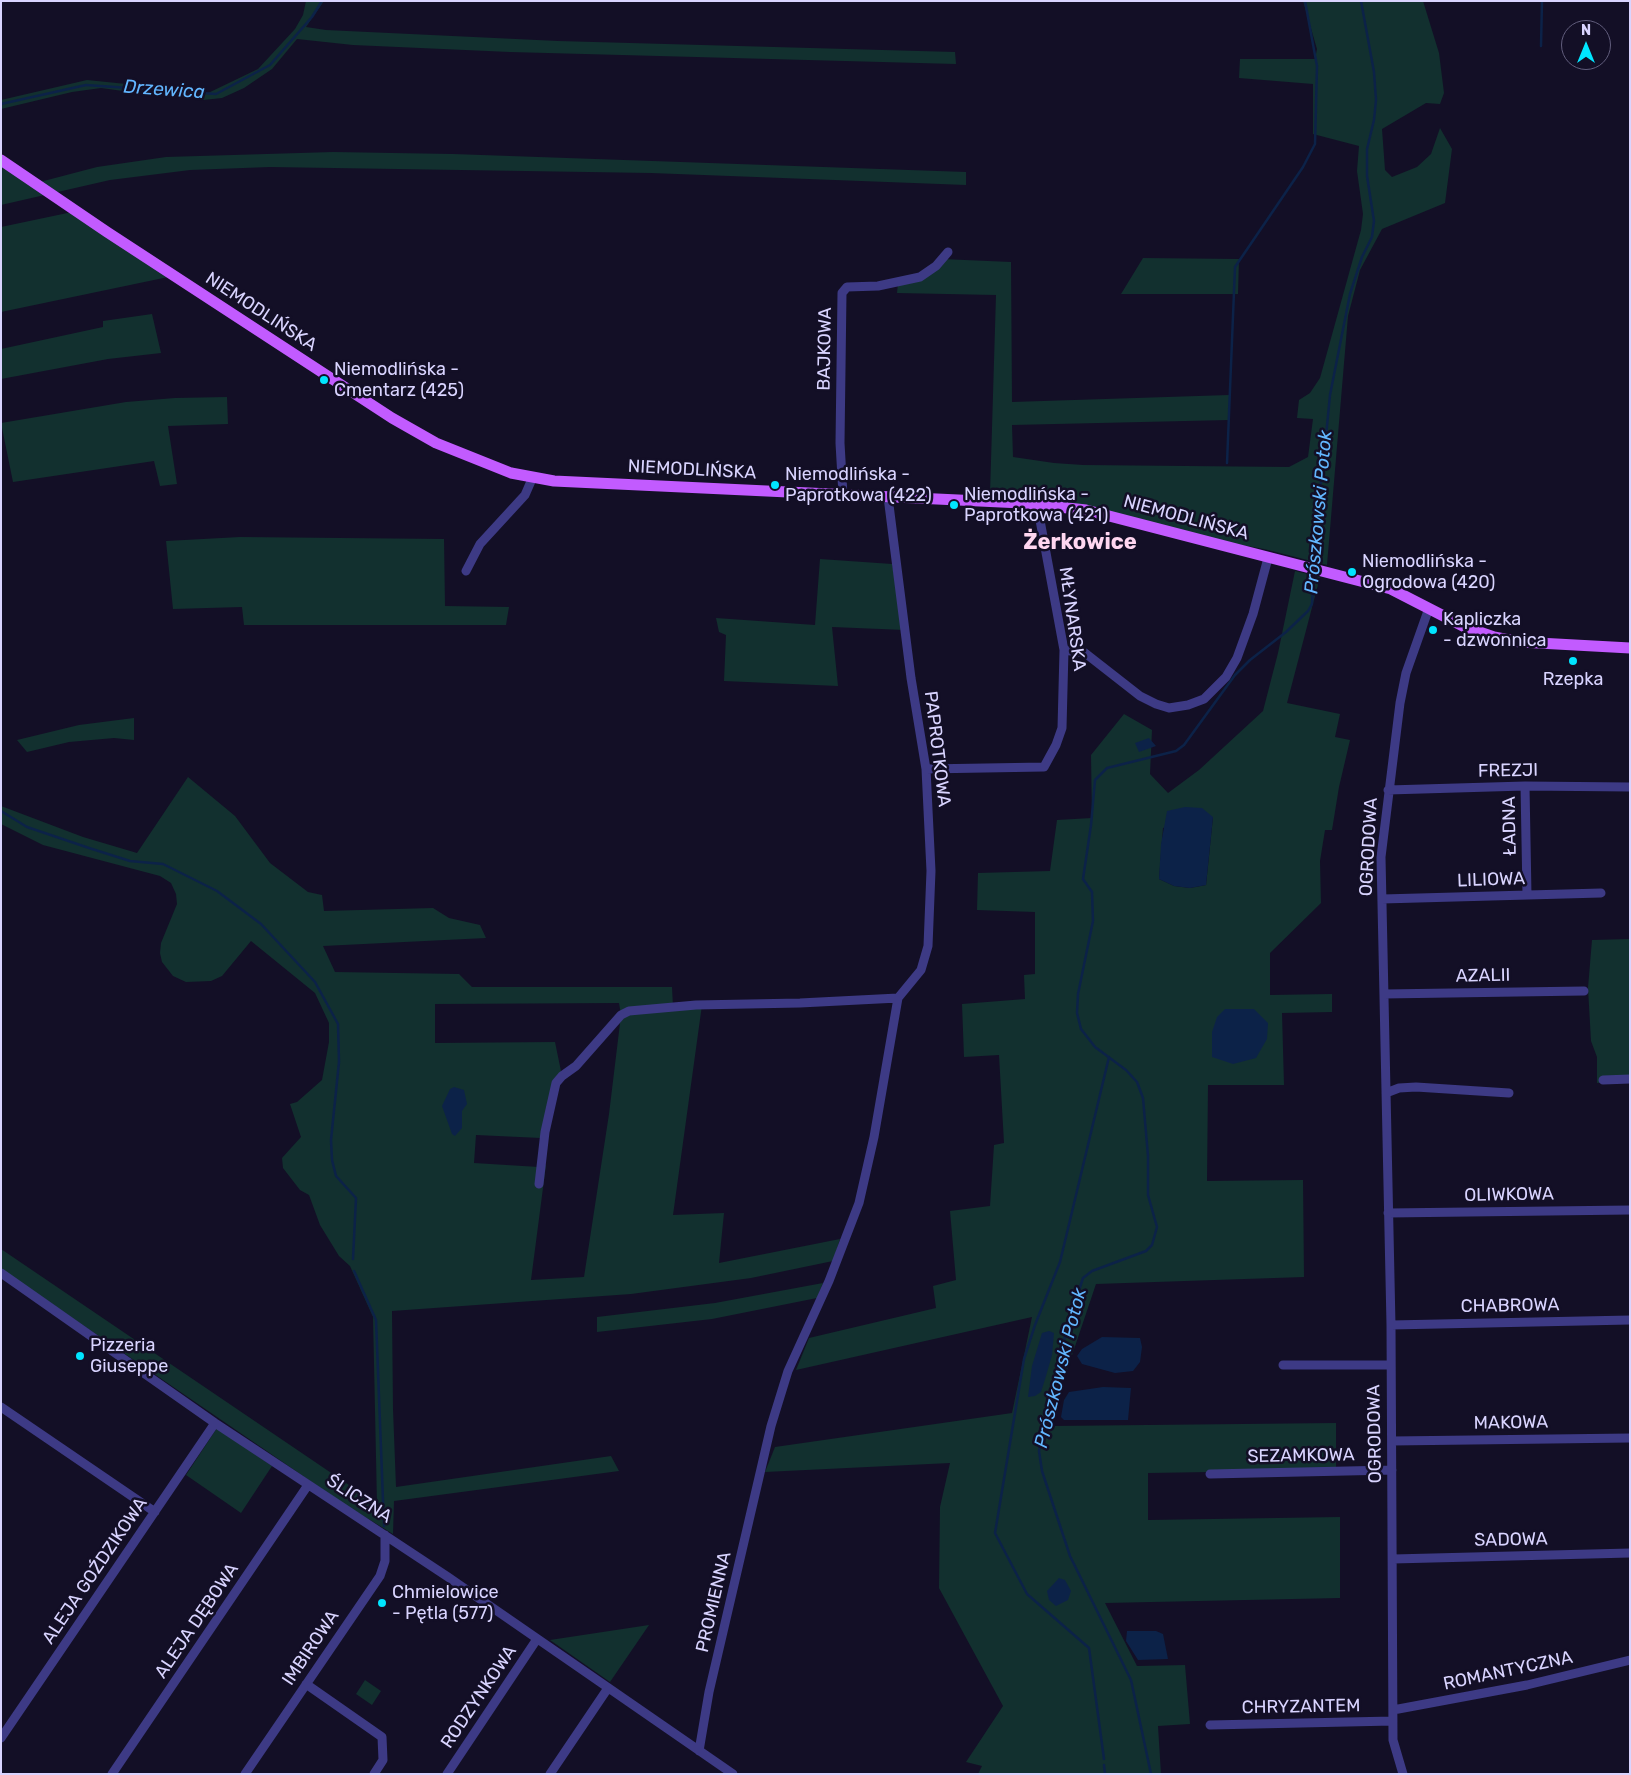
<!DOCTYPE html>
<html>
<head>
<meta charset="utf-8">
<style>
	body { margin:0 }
	#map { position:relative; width:1631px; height:1775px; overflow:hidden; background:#130f26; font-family:Rubik,sans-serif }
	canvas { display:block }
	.frame { position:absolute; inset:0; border:2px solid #d9d4ff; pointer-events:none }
	.north { position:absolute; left:1561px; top:20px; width:50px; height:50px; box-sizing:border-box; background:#130f26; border:1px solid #625e7d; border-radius:50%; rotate:0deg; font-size:14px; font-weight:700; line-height:20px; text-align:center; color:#d9d4ff }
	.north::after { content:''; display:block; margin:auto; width:18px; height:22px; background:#00e5ff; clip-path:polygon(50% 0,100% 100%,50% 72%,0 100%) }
</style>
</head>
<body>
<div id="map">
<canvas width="1631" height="1775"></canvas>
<div class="frame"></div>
<div class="north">N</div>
</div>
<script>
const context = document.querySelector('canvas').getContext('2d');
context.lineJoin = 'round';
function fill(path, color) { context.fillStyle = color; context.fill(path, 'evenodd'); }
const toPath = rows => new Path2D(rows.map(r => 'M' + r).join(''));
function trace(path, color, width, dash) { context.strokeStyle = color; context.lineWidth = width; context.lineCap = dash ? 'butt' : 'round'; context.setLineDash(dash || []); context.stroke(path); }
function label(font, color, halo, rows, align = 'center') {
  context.font = font + ' Rubik,sans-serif'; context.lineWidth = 5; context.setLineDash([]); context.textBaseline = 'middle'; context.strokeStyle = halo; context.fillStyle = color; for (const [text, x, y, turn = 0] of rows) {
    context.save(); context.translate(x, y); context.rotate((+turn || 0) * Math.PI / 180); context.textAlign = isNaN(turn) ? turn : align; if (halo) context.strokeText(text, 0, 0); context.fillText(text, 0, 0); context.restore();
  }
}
fill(toPath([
	[306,1,324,1,306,27,326,30,558,41,955,52,956,64,510,52,353,45,297,39,272,69,244,88,222,98,203,100,173,94,145,94,101,88,72,92,1,109,1,100,87,80,156,87,179,87,206,94,258,69,295,29,303,15],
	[1303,1,1423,1,1439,53,1444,93,1440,104,1426,103,1382,129,1385,170,1392,177,1417,167,1431,154,1440,128,1452,149,1445,203,1382,229,1360,270,1348,316,1327,565,1264,549,1163,531,1038,497,990,494,996,295,897,293,898,283,920,277,942,259,1011,262,1012,402,1229,395,1229,420,1012,425,1013,457,1054,463,1083,465,1289,467,1308,457,1313,419,1297,418,1299,400,1310,393,1320,378,1361,230,1363,214,1357,171,1359,146,1313,134,1313,84,1239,78,1240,59,1315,59,1317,49],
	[333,152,453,154,966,172,966,185,651,173,270,167,190,170,110,180,1,205,1,160,36,183,97,167,166,157],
	[77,211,173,276,1,312,1,227],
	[1143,258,1239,259,1238,294,1121,294],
	[152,314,161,353,108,359,1,379,1,349,103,327,103,321],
	[227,397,228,424,168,426,177,484,160,486,154,461,13,482,1,423,126,402,175,398],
	[240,537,444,539,445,606,509,607,506,625,244,625,242,607,173,609,166,541],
	[820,559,892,564,905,630,832,627,838,686,724,681,726,635,719,632,716,618,815,625],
	[1295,571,1320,577,1287,703,1340,714,1335,737,1350,740,1339,787,1332,830,1325,830,1320,861,1321,903,1270,953,1270,995,1332,994,1332,1012,1282,1013,1284,1085,1208,1085,1207,1181,1303,1180,1304,1277,1096,1284,1063,1382,1053,1426,1336,1423,1336,1470,1148,1473,1148,1520,1340,1517,1340,1598,1105,1603,1137,1666,1185,1665,1190,1724,1158,1726,1161,1774,978,1774,982,1766,966,1762,1003,1706,939,1588,940,1507,950,1463,765,1472,775,1447,1012,1413,1032,1317,796,1370,809,1338,936,1308,933,1286,956,1280,950,1211,990,1206,994,1145,1004,1143,999,1055,964,1057,962,1004,1025,999,1024,975,1035,974,1035,912,977,910,978,873,1050,871,1057,820,1092,818,1091,755,1124,714,1152,730,1150,774,1168,793,1199,770,1263,711,1278,653],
	[1213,817,1206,885,1190,888,1174,886,1159,879,1163,828],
	[134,718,134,740,114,738,69,742,27,752,17,740,79,725],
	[188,777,235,816,270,863,308,892,322,895,324,911,433,908,449,918,480,925,486,938,323,946,335,972,459,974,472,987,672,987,673,1007,702,1005,673,1215,724,1213,719,1263,840,1239,833,1261,751,1278,631,1294,392,1311,393,1409,396,1487,611,1456,619,1471,394,1501,393,1534,344,1504,1,1269,1,1249,377,1504,373,1317,350,1266,339,1256,320,1225,309,1195,300,1190,283,1168,282,1158,301,1137,290,1104,297,1102,322,1080,329,1042,329,1023,315,993,251,941,222,976,211,981,186,982,173,976,162,962,160,953,161,943,177,904,176,894,171,883,160,876,43,845,1,824,1,806,83,837,137,853],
	[619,1003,621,1015,609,1114,584,1277,531,1280,546,1165,539,1167,474,1163,476,1135,541,1138,562,1076,555,1042,435,1043,435,1004],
	[1630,939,1630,1082,1597,1083,1597,1057,1591,1041,1588,988,1592,940],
	[823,1283,817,1298,712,1319,597,1332,597,1317,715,1303],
	[217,1428,272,1466,241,1513,186,1475],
	[649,1625,610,1682,550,1640],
	[365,1680,381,1691,372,1705,356,1694]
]), '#12302f');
fill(toPath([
	[1149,738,1156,746,1139,752,1135,743],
	[1185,807,1202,808,1213,817,1206,885,1190,888,1174,886,1159,879,1161,844,1167,811],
	[1225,1009,1254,1009,1268,1023,1267,1039,1256,1058,1233,1064,1212,1057,1212,1032,1217,1017],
	[454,1087,464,1090,467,1104,462,1111,462,1128,455,1136,452,1134,442,1106,450,1089],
	[1049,1331,1054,1333,1052,1355,1046,1376,1041,1392,1035,1396,1028,1397,1032,1366,1042,1333],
	[1102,1337,1140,1338,1142,1347,1140,1362,1133,1371,1115,1373,1082,1364,1077,1356,1082,1349],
	[1103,1387,1131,1388,1128,1420,1064,1420,1061,1417,1064,1400,1069,1392],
	[1059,1578,1065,1580,1071,1591,1068,1600,1056,1606,1049,1600,1047,1591],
	[1127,1631,1156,1631,1163,1634,1168,1659,1138,1660,1126,1641]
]), '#0c2248');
trace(toPath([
	[1541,46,1542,1],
	[1,104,86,85,216,94,270,65,312,17,322,1],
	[1227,463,1235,267,1303,167,1315,144,1317,66,1305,1],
	[1314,566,1317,503,1322,477,1330,395,1350,294,1362,257,1372,237,1374,221,1367,176,1367,149,1374,120,1376,100,1374,72,1361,1],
	[1,811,27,827,89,848,130,861,163,864,217,891,261,924,315,982,338,1024,339,1062,331,1140,332,1160,336,1176,356,1198,353,1259],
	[354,1271,376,1320,384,1526],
	[1104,1759,1089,1648,1027,1594,995,1533,1024,1359,1035,1325,1060,1262,1109,1057],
	[1104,1765,1105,1774],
	[1151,1774,1131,1680,1070,1556,1042,1471,1039,1451,1067,1327,1083,1278,1092,1271,1146,1251,1152,1245,1157,1227,1148,1195,1148,1156,1143,1098,1137,1082,1126,1070,1095,1047,1081,1029,1077,1013,1078,994,1093,921,1092,892,1083,879,1091,825,1095,780,1107,768,1176,751,1184,745,1235,675,1250,660,1286,632,1308,611,1312,604,1314,572]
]), '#0c2248', 2.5);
trace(toPath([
	[843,495,840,443,842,293,847,287,878,286,920,277,936,266,948,252],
	[466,571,480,544,525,495,532,479],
	[1064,650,1085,653,1140,696,1156,704,1169,708,1188,705,1204,699,1226,677,1237,658,1253,614,1268,558],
	[926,769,1044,767,1056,745,1062,728,1064,650,1037,504],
	[1525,786,1527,895],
	[1388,790,1525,786,1630,787],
	[1382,899,1601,893],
	[1384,994,1584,991],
	[1603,1080,1630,1079],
	[1386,1093,1399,1088,1416,1087,1509,1093],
	[539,1184,545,1132,556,1083,562,1076,576,1066,621,1015,629,1011,696,1005,800,1003,898,998],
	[1388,1213,1630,1210],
	[1,1273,215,1423,448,1577,733,1774],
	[1391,1325,1630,1320],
	[1283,1365,1391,1365],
	[1,1407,155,1512],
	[1392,1441,1630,1438],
	[1210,1474,1392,1470],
	[1393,1559,1630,1553],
	[306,1684,382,1737,383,1760,374,1774],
	[1393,1710,1527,1685,1630,1660],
	[1210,1725,1393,1721],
	[1,1738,215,1423],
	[699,1751,709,1692,771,1426,788,1371,829,1281,859,1203,874,1137,898,998,921,970,928,946,931,871,926,769,911,678,888,497],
	[112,1774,308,1485],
	[245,1774,380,1576,385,1561,385,1535],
	[447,1774,537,1639],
	[550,1774,608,1688],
	[1403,1774,1393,1740,1391,1325,1381,857,1400,703,1406,673,1429,608]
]), '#3d3a85', 9);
trace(toPath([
	[1,160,107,232,392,418,436,443,511,473,554,481,1022,503,1086,510,1391,589,1465,627,1494,637,1520,642,1630,648]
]), '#c25bff', 11);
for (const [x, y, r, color] of [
	[324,380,5,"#00e5ff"],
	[775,485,5,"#00e5ff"],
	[954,505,5,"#00e5ff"],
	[1352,572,5,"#00e5ff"],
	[1433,630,5,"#00e5ff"],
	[1573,661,5,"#00e5ff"],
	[80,1356,5,"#00e5ff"],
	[382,1603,5,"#00e5ff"]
]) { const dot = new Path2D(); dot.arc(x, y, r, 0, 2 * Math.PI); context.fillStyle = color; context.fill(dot); trace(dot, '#130f26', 2); }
label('18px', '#d9d4ff', '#130f26', [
	["NIEMODLIŃSKA",261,312,33],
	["BAJKOWA",825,349,-89],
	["NIEMODLIŃSKA",692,470,3],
	["NIEMODLIŃSKA",1186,518,15],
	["MŁYNARSKA",1072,619,82],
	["PAPROTKOWA",937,749,83],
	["FREZJI",1508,771,-1],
	["ŁADNA",1510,826,-91],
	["OGRODOWA",1369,847,-87],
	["LILIOWA",1491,880,-2],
	["AZALII",1483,976,-1],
	["OLIWKOWA",1509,1195,-1],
	["CHABROWA",1510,1306,-1],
	["MAKOWA",1511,1423,-1],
	["OGRODOWA",1375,1434,-91],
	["SEZAMKOWA",1301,1456,-1],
	["ŚLICZNA",359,1499,33],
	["SADOWA",1511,1540,-1],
	["ALEJA GOŹDZIKOWA",95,1571,-56],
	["PROMIENNA",714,1602,-77],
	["ALEJA DĘBOWA",197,1621,-56],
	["IMBIROWA",311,1648,-56],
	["ROMANTYCZNA",1508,1671,-12],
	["RODZYNKOWA",479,1697,-56],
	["CHRYZANTEM",1301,1707,-1]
]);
label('18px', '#d9d4ff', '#130f26', [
	["Niemodlińska -",334,370],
	["Cmentarz (425)",334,391],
	["Niemodlińska -",785,475],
	["Paprotkowa (422)",785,496],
	["Niemodlińska -",964,495],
	["Paprotkowa (421)",964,516],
	["Niemodlińska -",1362,562],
	["Ogrodowa (420)",1362,583],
	["Kapliczka",1443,620],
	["- dzwonnica",1443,641],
	["Rzepka",1573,680,"center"],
	["Pizzeria",90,1346],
	["Giuseppe",90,1367],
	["Chmielowice",392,1593],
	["- Pętla (577)",392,1614]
], 'left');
label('italic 19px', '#62b6ff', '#130f26', [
	["Drzewica",164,90,4],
	["Prószkowski Potok",1319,512,-85],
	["Prószkowski Potok",1061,1368,-76]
]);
label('bold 22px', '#ffd6f0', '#130f26', [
	["Żerkowice",1080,543]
]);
</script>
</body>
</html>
